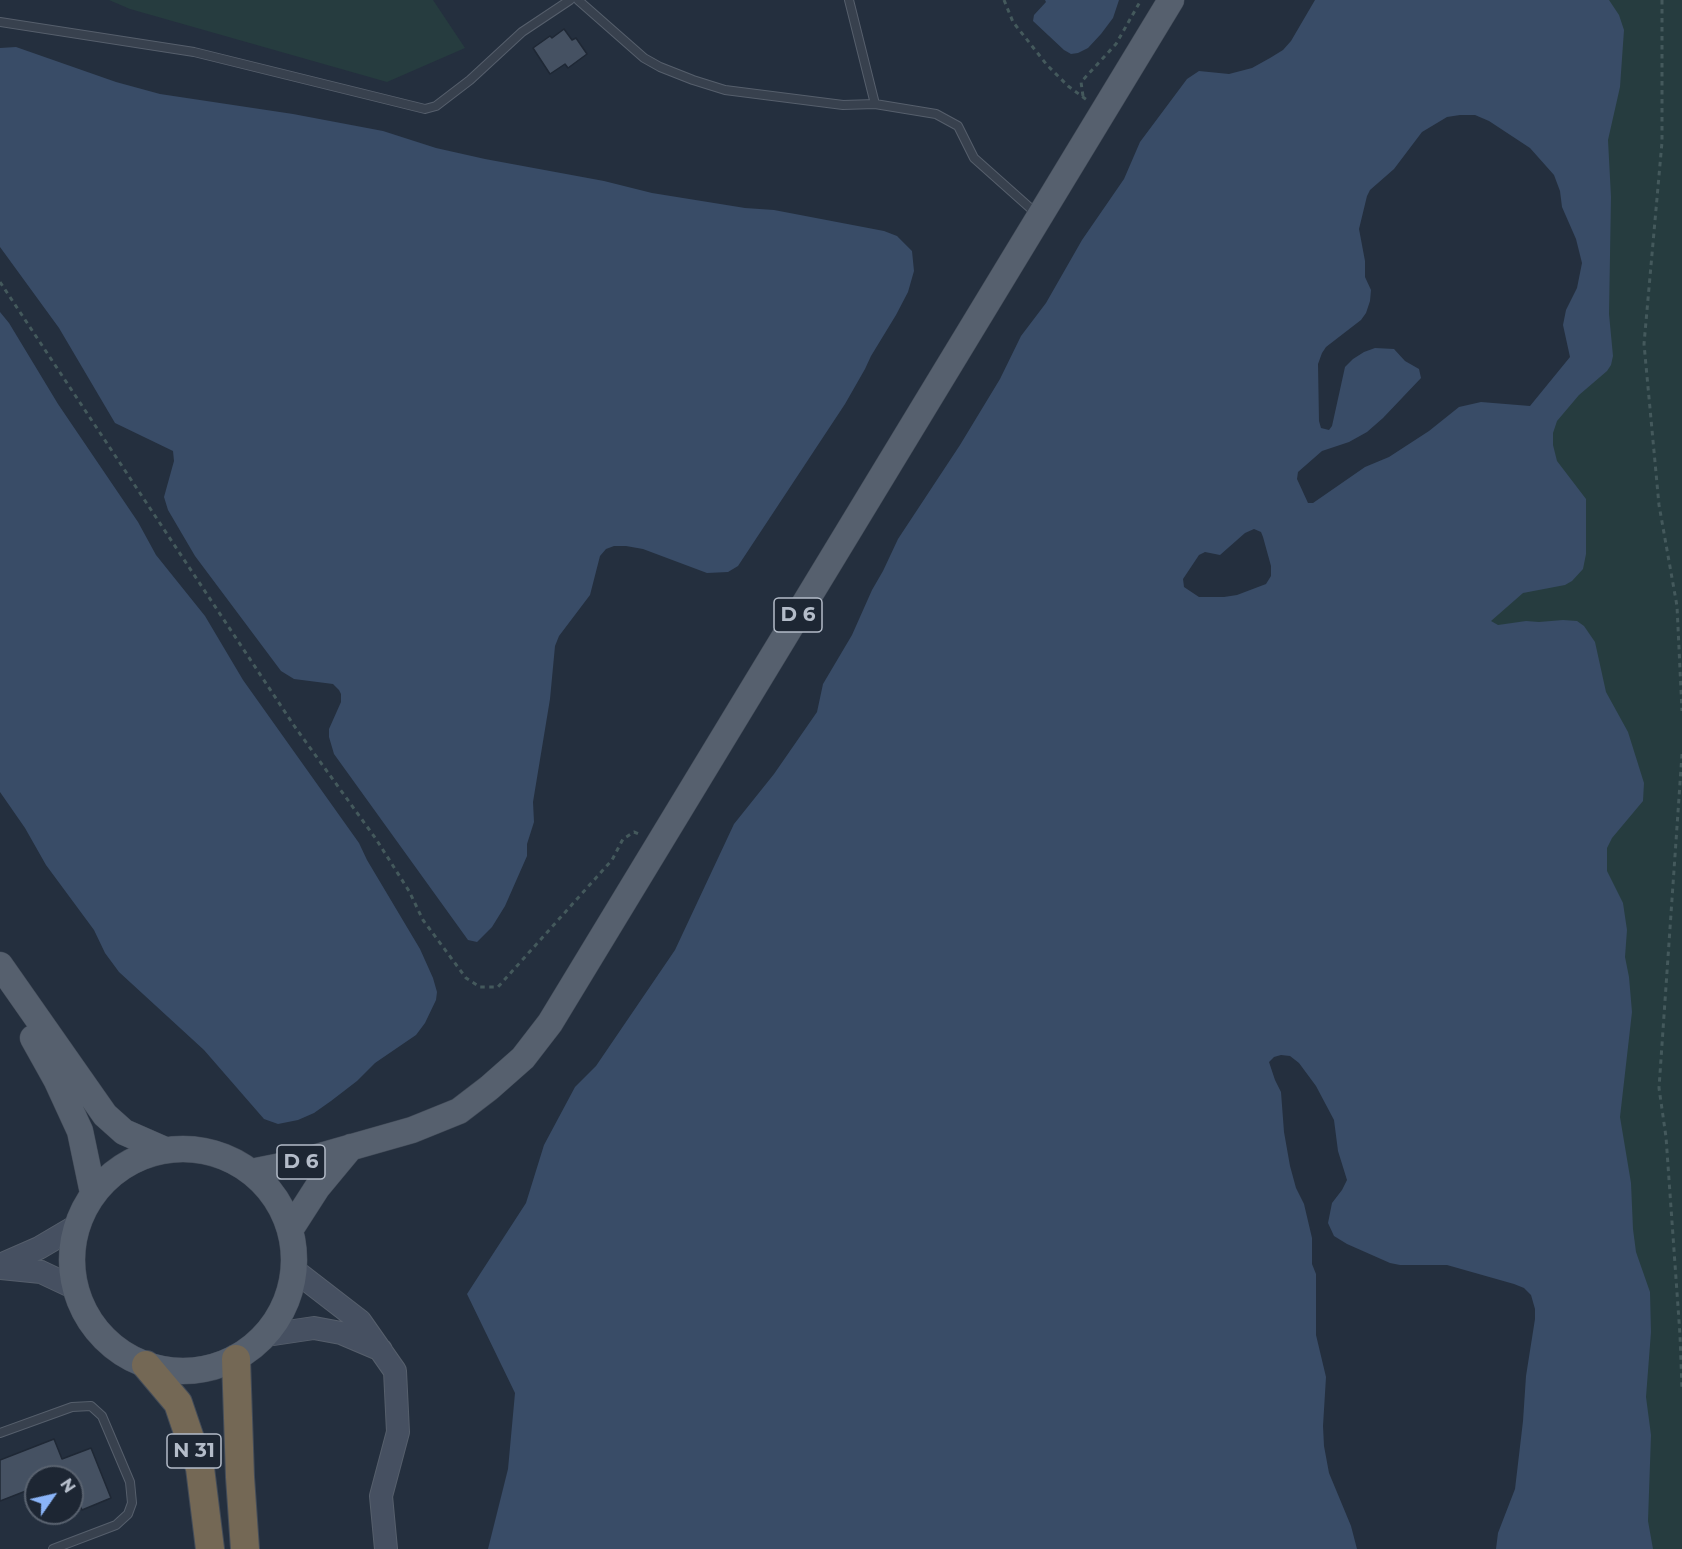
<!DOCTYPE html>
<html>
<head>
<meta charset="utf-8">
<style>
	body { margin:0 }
	#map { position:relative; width:1682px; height:1549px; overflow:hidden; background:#242f3e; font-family:Montserrat,sans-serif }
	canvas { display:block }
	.north { position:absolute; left:24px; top:1465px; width:60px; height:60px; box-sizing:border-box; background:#1d2633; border:2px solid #59626f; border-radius:50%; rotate:56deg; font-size:16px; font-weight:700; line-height:24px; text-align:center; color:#b4bcc9 }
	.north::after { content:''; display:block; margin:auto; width:21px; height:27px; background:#8ab4f8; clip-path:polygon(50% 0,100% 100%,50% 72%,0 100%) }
</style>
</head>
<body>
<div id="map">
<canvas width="1682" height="1549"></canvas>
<div class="north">N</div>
</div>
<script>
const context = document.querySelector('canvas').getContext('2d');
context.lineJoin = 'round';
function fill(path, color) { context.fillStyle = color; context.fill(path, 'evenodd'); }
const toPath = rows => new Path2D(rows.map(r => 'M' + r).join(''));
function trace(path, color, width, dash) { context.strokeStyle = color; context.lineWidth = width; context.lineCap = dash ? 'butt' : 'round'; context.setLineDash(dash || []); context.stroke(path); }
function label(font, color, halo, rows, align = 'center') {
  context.font = font + ' Montserrat,sans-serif'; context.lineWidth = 4.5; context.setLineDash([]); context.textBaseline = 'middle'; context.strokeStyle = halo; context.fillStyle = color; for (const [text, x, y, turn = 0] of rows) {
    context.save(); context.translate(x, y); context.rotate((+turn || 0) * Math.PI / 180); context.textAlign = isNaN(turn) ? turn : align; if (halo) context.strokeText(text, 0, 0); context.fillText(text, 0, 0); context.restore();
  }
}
fill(toPath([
	[109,0,433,0,465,48,387,82,130,9],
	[1574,0,1682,0,1682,1549,1616,1549,1422,571,1596,353]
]), '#263c3f');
fill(toPath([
	[1045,0,1119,0,1113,18,1101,34,1088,48,1078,53,1071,54,1064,50,1033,21,1034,15,1046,2],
	[1315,0,1609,0,1619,15,1624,30,1620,87,1608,140,1611,197,1609,314,1613,356,1611,365,1607,371,1579,395,1557,421,1553,433,1553,445,1557,461,1586,499,1586,554,1583,569,1572,581,1565,585,1523,593,1491,621,1498,625,1526,621,1539,622,1563,620,1577,621,1584,626,1595,642,1606,692,1628,732,1644,783,1643,801,1612,838,1607,848,1607,871,1623,903,1627,930,1625,957,1629,977,1632,1012,1620,1117,1631,1183,1633,1229,1636,1252,1650,1292,1651,1332,1646,1397,1651,1435,1648,1521,1653,1549,1496,1549,1498,1533,1515,1489,1523,1421,1526,1376,1535,1319,1535,1309,1531,1295,1524,1288,1514,1284,1447,1265,1400,1265,1390,1263,1347,1244,1334,1236,1328,1223,1332,1203,1342,1190,1347,1180,1338,1151,1334,1120,1316,1086,1299,1063,1290,1056,1281,1055,1274,1057,1269,1062,1275,1080,1281,1092,1284,1132,1290,1166,1296,1188,1304,1204,1312,1238,1312,1264,1316,1274,1316,1335,1326,1377,1323,1426,1324,1446,1329,1473,1351,1526,1357,1549,488,1549,508,1469,515,1393,467,1294,526,1203,544,1145,575,1087,596,1066,675,950,734,824,774,774,817,712,823,684,852,635,872,590,883,571,898,539,960,445,1000,379,1021,336,1046,303,1082,240,1124,179,1140,142,1187,79,1199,71,1229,74,1252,68,1270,58,1283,50,1291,41],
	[1460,115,1475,115,1489,121,1530,148,1554,175,1560,191,1562,207,1576,239,1582,263,1577,288,1566,310,1563,325,1570,357,1530,406,1481,402,1459,407,1429,431,1389,457,1365,467,1313,503,1308,503,1297,479,1298,472,1322,451,1349,442,1367,432,1383,418,1421,378,1419,369,1405,361,1394,349,1375,348,1364,352,1353,359,1345,367,1332,426,1329,430,1321,428,1319,421,1318,364,1322,353,1326,347,1361,320,1366,313,1370,301,1371,290,1365,277,1365,261,1359,229,1367,196,1370,190,1394,169,1422,132,1447,117],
	[1254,529,1261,532,1263,537,1271,566,1271,576,1266,584,1237,595,1224,597,1199,597,1184,587,1183,579,1199,555,1205,552,1220,555,1245,533],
	[16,47,116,82,160,94,293,114,383,131,436,148,485,159,604,181,652,193,745,208,774,210,884,231,897,236,912,251,914,271,908,292,896,315,871,356,865,369,845,404,738,566,728,572,707,573,643,549,626,546,614,546,606,549,600,556,590,595,559,636,555,646,550,699,533,802,534,822,527,844,527,856,505,906,492,927,477,942,468,940,334,754,329,737,329,729,341,702,341,694,339,690,333,684,294,679,281,671,195,556,168,510,164,497,174,461,173,451,115,423,59,328,0,247,0,48],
	[0,312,9,323,58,404,138,522,156,555,205,616,243,680,359,843,367,860,420,949,433,978,437,992,436,1000,425,1023,416,1035,375,1063,357,1081,331,1101,314,1113,298,1120,278,1124,264,1119,204,1050,119,972,105,953,94,930,46,865,25,828,0,792]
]), '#394c67');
const building = toPath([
	[564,29,572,40,576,38,587,54,568,68,565,64,550,74,533,48,550,36,552,38,564,29],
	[54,1439,62,1459,91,1448,111,1498,82,1510,72,1485,72,1477,36,1477,36,1487,0,1501,0,1460,54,1439]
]);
fill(building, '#455162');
trace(building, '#1f2835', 1.5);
const lane = toPath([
	[578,0,644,58,660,67,693,80,725,90,843,105,875,104],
	[849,0,875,104,936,114,958,126,974,158,1038,215],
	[0,22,194,52,425,109,436,106,470,80,522,32,570,0],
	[0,1433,72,1407,91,1406,102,1416,130,1482,132,1503,128,1514,116,1525,53,1549]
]);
const secondary = toPath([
	[0,1265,39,1248,78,1225],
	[0,1268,41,1272,75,1288],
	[294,1270,360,1321,395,1371,398,1432,381,1496,386,1549],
	[267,1335,314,1328,341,1333,381,1350]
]);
const primary = toPath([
	[0,965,105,1115,124,1132,165,1150],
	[33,1038,57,1081,80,1131,93,1193],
	'72 1260a111 111 0 1 1 222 0a111 111 0 1 1-222 0Z',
	[251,1172,296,1163,412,1130,459,1111,489,1088,523,1058,550,1023,1171,0],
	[290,1230,317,1188,351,1147]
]);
const highway = toPath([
	[236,1359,240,1477,245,1549],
	[146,1365,178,1403,200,1468,210,1549]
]);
trace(lane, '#565f6c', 10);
trace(secondary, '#565f6c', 24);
trace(primary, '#414a57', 27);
trace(highway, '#434c59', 30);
trace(toPath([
	[1004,0,1013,22,1047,65,1068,86,1087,100],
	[1662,0,1662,142,1644,344,1659,505,1677,606,1682,711],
	[1083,96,1081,82,1116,44,1141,0],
	[0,282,295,727,376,839,409,891,423,920,466,978,480,987,498,987,612,860,623,839,634,832,641,835],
	[1682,754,1659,1088,1666,1137,1680,1335,1682,1389]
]), '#44595c', 3, [4.5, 4.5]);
trace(lane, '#38414e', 8);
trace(secondary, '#465061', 22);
trace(primary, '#56606e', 26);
trace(highway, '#746855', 28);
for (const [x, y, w] of [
	[798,615,48],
	[301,1162,48],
	[194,1451,54]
]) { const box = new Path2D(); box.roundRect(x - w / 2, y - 17, w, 34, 4.5); context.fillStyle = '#1d2633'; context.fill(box); trace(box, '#b4bcc9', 1.5); }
label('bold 20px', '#b4bcc9', null, [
	["D 6",798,615],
	["D 6",301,1162],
	["N 31",194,1451]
]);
</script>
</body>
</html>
